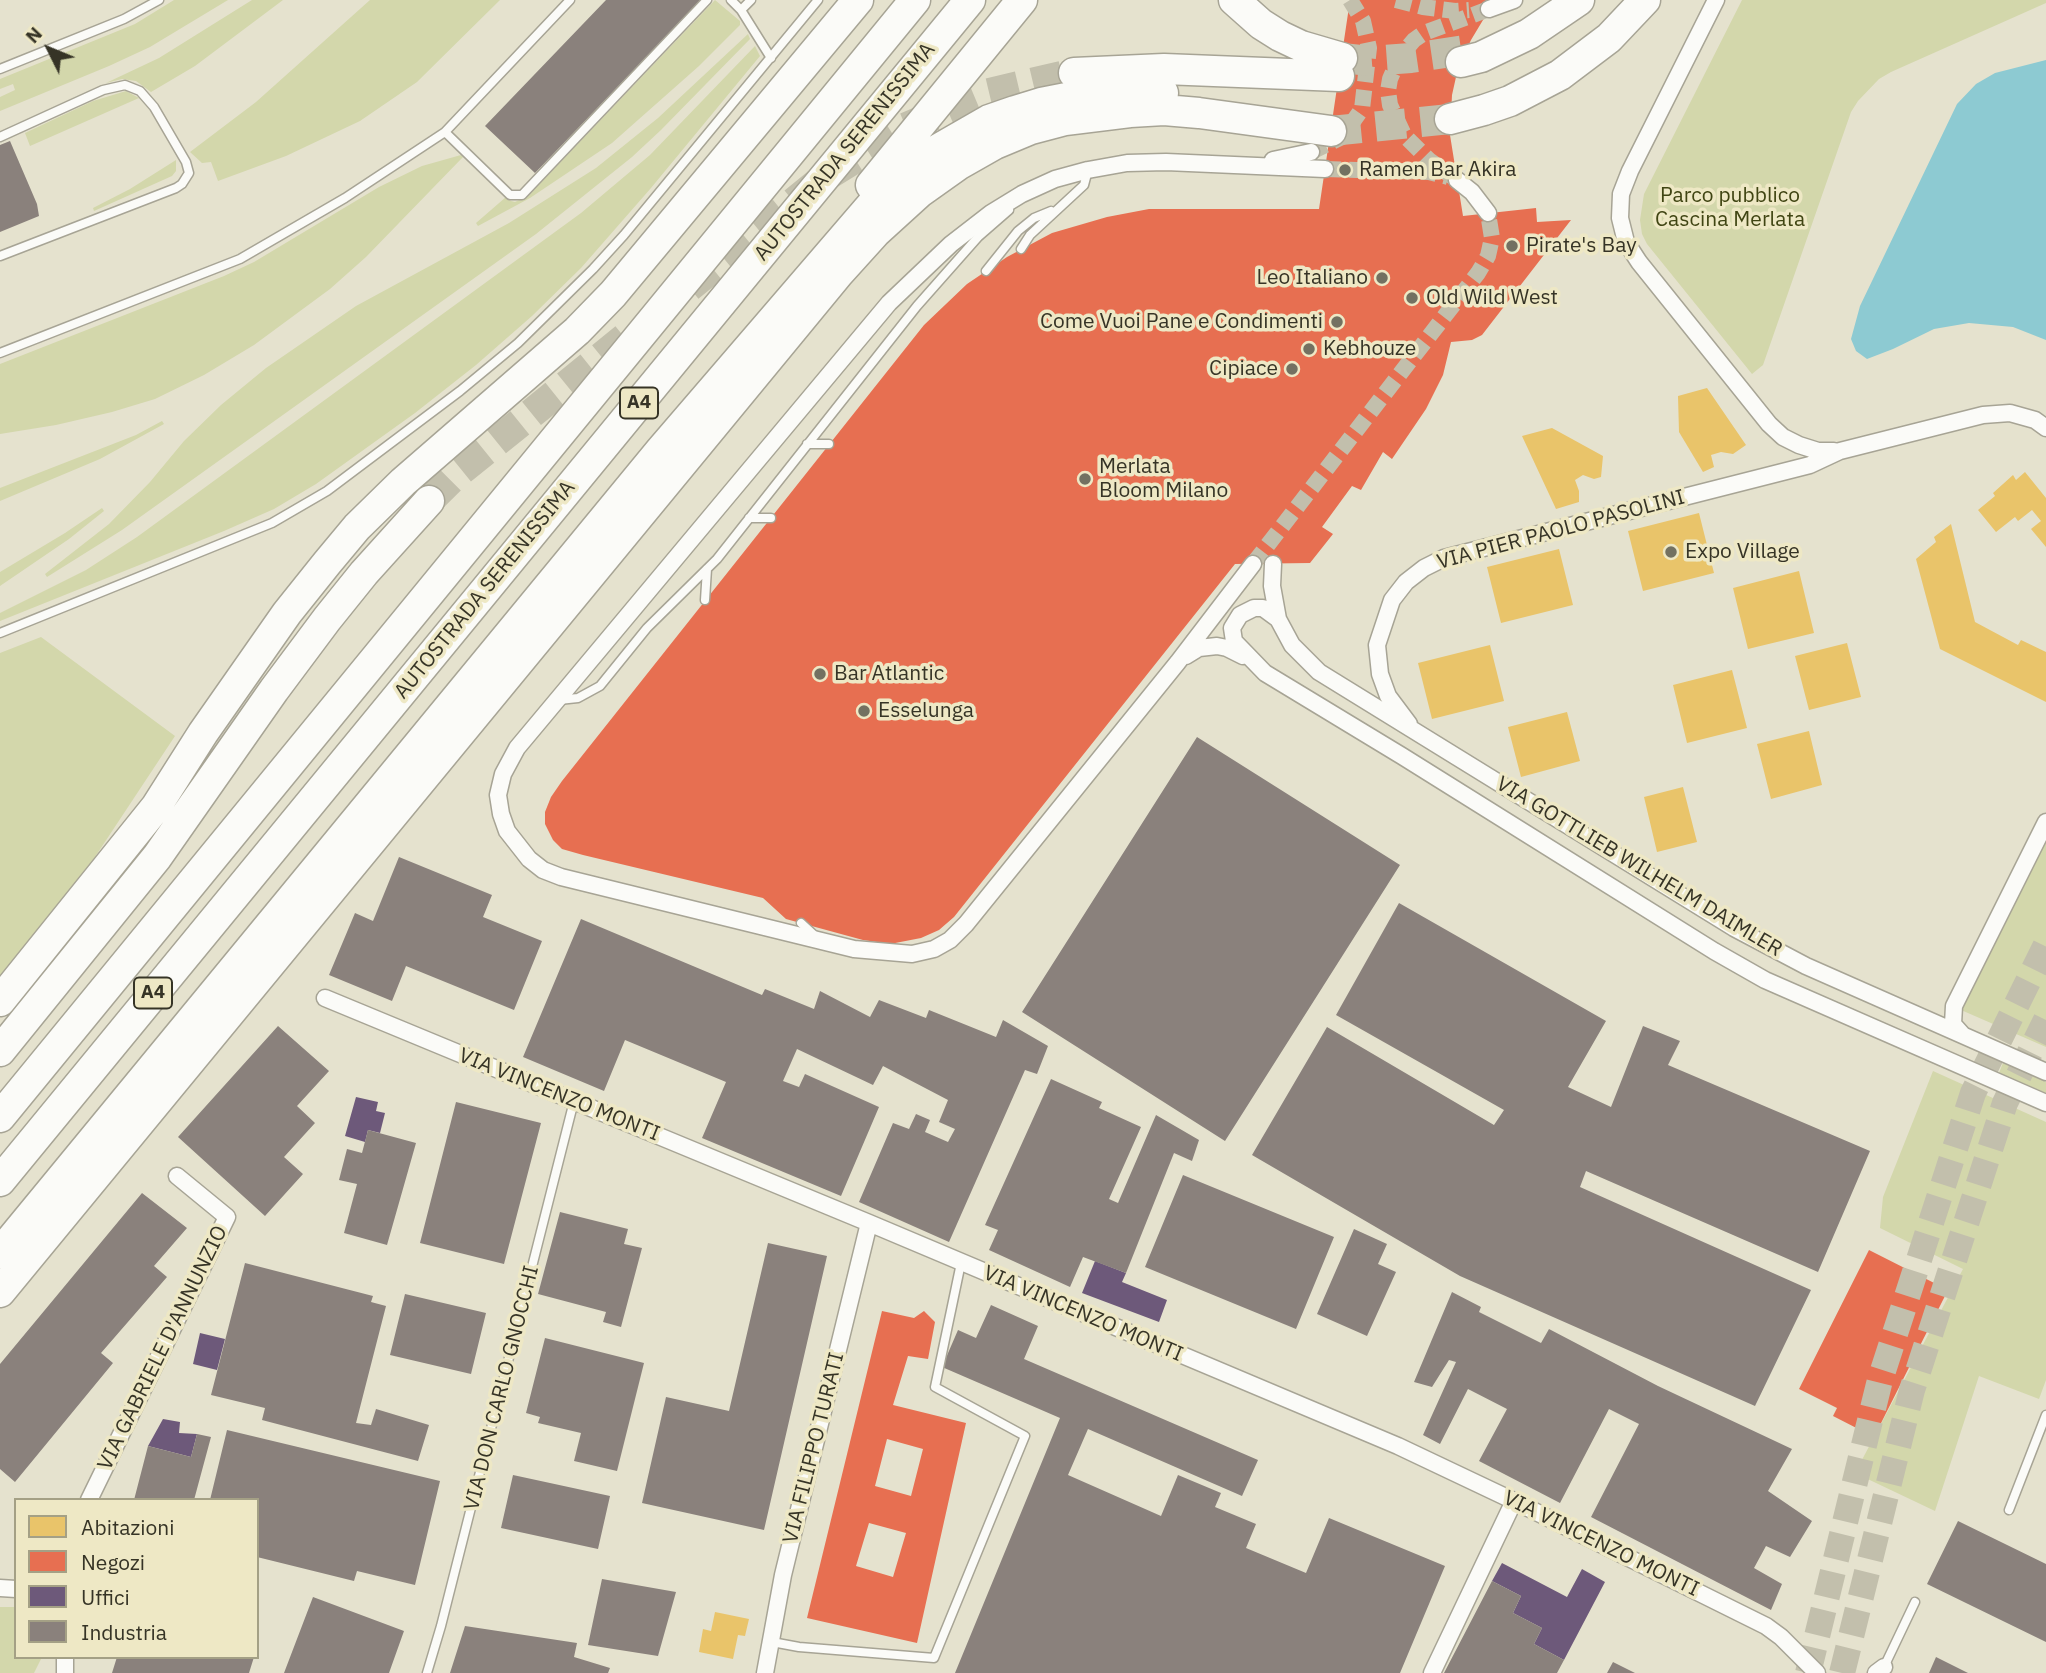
<!DOCTYPE html>
<html>
<head>
<meta charset="utf-8">
<style>
	body { margin:0 }
	#map { position:relative; width:2046px; height:1673px; overflow:hidden; background:#e5e2ce; font-family:"IBM Plex Sans",sans-serif }
	canvas { display:block }
	.legend { position:absolute; left:14px; top:1498px; width:245px; height:161px; box-sizing:border-box; background:#eee8c5; border:2px solid #a4a085; margin:0; padding:9px 12px; list-style:none; font-size:21px; color:#363426 }
	.legend li { display:flex; align-items:center; gap:14px; height:35px }
	.legend b { width:35px; border:2px solid #a4a085 }
	.north { position:absolute; left:14px; top:14px; width:70px; height:70px; -webkit-text-stroke:5px #eee8c5; paint-order:stroke; rotate:313deg; font-size:19px; font-weight:700; line-height:28px; text-align:center; color:#363426 }
	.north::after { content:''; display:block; margin:auto; width:24px; height:32px; background:#363426; clip-path:polygon(50% 0,100% 100%,50% 72%,0 100%) }
</style>
</head>
<body>
<div id="map">
<canvas width="2046" height="1673"></canvas>
<ul class="legend">
<li><b style="height:19px;background:#e9c46a"></b>Abitazioni</li>
<li><b style="height:19px;background:#e76f51"></b>Negozi</li>
<li><b style="height:19px;background:#6d597a"></b>Uffici</li>
<li><b style="height:19px;background:#8a817c"></b>Industria</li>
</ul>
<div class="north">N</div>
</div>
<script>
const context = document.querySelector('canvas').getContext('2d');
context.lineJoin = 'round';
function fill(path, color) { context.fillStyle = color; context.fill(path, 'evenodd'); }
const toPath = rows => new Path2D(rows.map(r => 'M' + r).join(''));
function trace(path, color, width, dash) { context.strokeStyle = color; context.lineWidth = width; context.lineCap = dash ? 'butt' : 'round'; context.setLineDash(dash || []); context.stroke(path); }
function label(font, color, halo, rows, align = 'center') {
  context.font = font + ' "IBM Plex Sans",sans-serif'; context.lineWidth = 7; context.setLineDash([]); context.textBaseline = 'middle'; context.strokeStyle = halo; context.fillStyle = color; for (const [text, x, y, turn = 0] of rows) {
    context.save(); context.translate(x, y); context.rotate((+turn || 0) * Math.PI / 180); context.textAlign = isNaN(turn) ? turn : align; if (halo) context.strokeText(text, 0, 0); context.fillText(text, 0, 0); context.restore();
  }
}
fill(toPath([
	[174,0,228,0,150,47,109,66,0,111,0,97,15,90,13,84,0,89,0,79,135,24],
	[252,0,283,0,195,66,151,92,136,81,122,79,106,83,159,58],
	[370,0,500,0,417,82,360,121,286,156,218,181,211,162,202,163,190,152,256,102],
	[715,0,740,21,740,25,699,66,612,143,530,198,478,226,476,223,506,197,511,201,515,202,529,195],
	[1742,0,2046,0,2046,3,1891,72,1879,79,1858,101,1851,112,1763,365,1752,374,1647,244,1642,234,1640,220,1644,194],
	[748,34,750,39,661,130,632,157,536,234,122,530,47,577,45,574,109,524,150,482,184,441,221,405,266,368,356,306,509,223,596,168,658,118],
	[755,46,760,56,651,188,581,268,532,316,476,365,415,413,316,484,274,509,224,531,0,621,0,613,86,570,137,537,581,213,650,155],
	[126,91,139,98,30,146,25,133,93,101],
	[461,155,463,157,366,257,330,289,254,345,204,375,155,399,112,412,56,425,0,434,0,364,224,276,254,262,379,187,422,166],
	[176,160,176,171,172,176,94,211,93,208,130,189],
	[162,421,164,424,100,459,0,501,0,488,136,435],
	[102,508,104,511,69,539,0,586,0,572,65,533],
	[41,637,175,736,89,866,0,977,0,653],
	[2046,842,2046,1047,1961,1010],
	[2003,1063,2046,1082,2046,1093,1999,1073],
	[1933,1071,2046,1122,2046,1380,2039,1399,1979,1376,1935,1511,1855,1473,1963,1269,1880,1228,1883,1197],
	[0,1607,16,1607,16,1657,42,1657,34,1673,0,1673]
]), '#d3d7ab');
fill(toPath([
	[2046,60,2046,340,2013,327,1969,323,1934,329,1893,349,1867,359,1856,351,1851,339,1860,306,1957,104,1976,84,1995,73]
]), '#8dcad2');
fill(toPath([
	[1707,388,1746,445,1733,454,1721,452,1711,455,1714,467,1703,472,1679,432,1678,396],
	[1552,428,1603,456,1601,477,1594,479,1583,475,1575,480,1579,491,1579,502,1556,509,1522,436],
	[2025,472,2046,498,2046,547,2031,529,2041,521,2032,510,2018,521,2015,517,1996,532,1978,510,1995,496,1993,493,2013,475,2016,480],
	[1699,513,1714,573,1643,591,1628,531],
	[1951,524,1975,622,2018,645,2021,640,2046,652,2046,702,1940,649,1916,559,1936,542,1934,537],
	[1559,549,1573,605,1501,623,1487,567],
	[1799,571,1814,633,1748,649,1733,588],
	[1847,643,1861,697,1809,710,1795,656],
	[1490,645,1504,701,1432,719,1418,663],
	[1732,670,1747,728,1687,743,1673,685],
	[1567,712,1580,761,1521,777,1508,727],
	[1809,731,1822,785,1771,799,1757,744],
	[1683,787,1697,842,1657,852,1644,797],
	[715,1612,749,1619,745,1636,738,1635,733,1659,699,1652,703,1629,711,1631]
]), '#e9c46a');
fill(toPath([
	[1350,0,1495,0,1471,40,1458,68,1452,95,1450,135,1463,216,1536,208,1537,222,1571,220,1482,335,1472,340,1451,342,1443,375,1426,409,1392,459,1383,452,1361,490,1352,486,1322,527,1333,534,1310,563,1235,564,954,917,939,930,921,938,890,944,863,940,786,919,763,898,583,855,562,849,553,840,545,824,545,812,551,797,562,781,924,325,967,284,1007,257,1052,233,1107,217,1149,209,1319,209],
	[1869,1250,1948,1290,1874,1437,1833,1416,1837,1408,1799,1389],
	[882,1311,914,1318,924,1311,935,1322,928,1359,908,1356,893,1405,966,1423,917,1643,807,1618],
	[887,1439,923,1449,911,1496,875,1486],
	[869,1523,906,1533,893,1577,856,1566]
]), '#e76f51');
fill(toPath([
	[356,1097,378,1102,376,1111,385,1113,380,1133,368,1130,365,1142,345,1136],
	[1095,1261,1126,1273,1122,1282,1167,1300,1159,1322,1082,1293],
	[200,1333,225,1339,217,1370,193,1364],
	[163,1419,180,1422,179,1433,197,1434,191,1457,148,1446],
	[1502,1563,1567,1597,1582,1569,1605,1582,1564,1660,1534,1644,1542,1628,1513,1613,1521,1596,1492,1581]
]), '#6d597a');
fill(toPath([
	[606,0,701,0,535,173,485,126],
	[10,141,37,204,39,216,0,232,0,145],
	[1197,737,1400,865,1225,1141,1022,1012],
	[399,857,492,895,483,917,542,941,514,1010,406,966,392,1001,329,975,355,913,373,921],
	[1399,903,1606,1021,1568,1087,1611,1107,1643,1026,1680,1041,1668,1065,1870,1151,1818,1272,1586,1171,1580,1187,1811,1290,1755,1406,1460,1276,1252,1155,1327,1027,1494,1125,1504,1110,1336,1015],
	[581,919,762,995,765,989,814,1009,820,991,870,1017,879,1000,926,1018,929,1010,996,1037,1003,1020,1048,1046,1037,1074,1025,1070,949,1242,859,1202,893,1123,909,1129,916,1114,930,1120,925,1132,948,1142,955,1129,939,1122,948,1100,883,1066,873,1085,797,1049,783,1081,799,1087,805,1074,879,1107,841,1196,702,1138,726,1082,625,1040,604,1091,523,1057],
	[278,1026,329,1071,297,1106,315,1123,284,1157,303,1174,265,1216,178,1137],
	[1051,1079,1102,1102,1099,1108,1141,1127,1109,1199,1118,1203,1156,1115,1199,1140,1192,1161,1174,1153,1126,1273,1083,1257,1070,1287,989,1250,998,1230,985,1225],
	[456,1102,541,1123,504,1264,420,1243],
	[368,1130,416,1143,387,1245,344,1233,357,1184,339,1180,347,1149,362,1153],
	[1183,1175,1334,1237,1296,1329,1145,1267],
	[142,1193,187,1228,154,1266,167,1277,101,1353,113,1363,15,1482,0,1469,0,1364],
	[560,1212,628,1229,624,1244,642,1248,621,1327,603,1322,606,1312,538,1294],
	[1354,1229,1387,1244,1378,1264,1396,1272,1367,1336,1317,1314],
	[768,1243,827,1256,764,1530,642,1503,666,1397,729,1411],
	[245,1263,373,1296,371,1302,386,1306,356,1423,371,1425,376,1409,429,1425,418,1461,262,1420,265,1408,211,1395],
	[1452,1292,1481,1307,1479,1312,1541,1343,1549,1329,1658,1386,1792,1449,1768,1491,1812,1521,1790,1557,1766,1546,1754,1568,1782,1584,1771,1610,1591,1517,1639,1424,1609,1409,1560,1503,1479,1461,1507,1409,1468,1389,1440,1444,1423,1435,1456,1362,1449,1360,1432,1387,1414,1382],
	[405,1294,486,1313,471,1374,390,1355],
	[991,1305,1038,1326,1024,1359,1258,1460,1242,1496,1088,1429,1068,1475,1161,1516,1178,1475,1221,1493,1215,1507,1256,1524,1246,1548,1306,1573,1329,1518,1445,1566,1400,1673,955,1673,1060,1418,942,1367,958,1330,976,1338],
	[545,1338,644,1363,617,1471,574,1461,581,1433,538,1423,540,1417,526,1413],
	[227,1430,440,1481,415,1585,357,1571,354,1581,257,1557,257,1500,210,1500],
	[197,1434,211,1437,194,1500,134,1500,148,1446,191,1457],
	[513,1475,610,1496,598,1549,501,1528],
	[1958,1521,2046,1564,2046,1642,1927,1584],
	[602,1579,676,1592,658,1656,588,1645],
	[1492,1581,1521,1596,1513,1613,1542,1628,1534,1644,1564,1660,1557,1673,1444,1673],
	[313,1597,404,1631,389,1673,284,1673],
	[465,1626,577,1643,574,1657,610,1668,608,1673,450,1673],
	[117,1657,254,1657,249,1673,112,1673],
	[1936,1657,1968,1673,1929,1673],
	[1613,1662,1635,1673,1607,1673]
]), '#8a817c');
trace(toPath([
	[1396,0,1423,7,1455,11,1469,10],
	[1311,152,1342,137,1362,109,1369,48,1363,21,1350,0],
	[1325,169,1429,172,1448,177],
	[1457,180,1429,160,1404,135,1390,105,1388,91,1390,79,1400,56,1414,40,1424,33,1489,9],
	[1253,564,1478,273,1488,256,1492,238,1488,213]
]), '#c2bfac', 16, [16, 8]);
trace(toPath([
	[1808,1673,1880,1380,1973,1093,2046,945],
	[1842,1673,1912,1390,2005,1103,2046,1020]
]), '#c2bfac', 26, [26, 13]);
trace(toPath([
	[1342,58,1370,61,1411,58,1466,50],
	[1331,131,1450,119],
	[689,287,825,177,902,129,985,94,1074,73],
	[429,501,454,476,636,329]
]), '#c2bfac', 30, [30, 15]);
const service = toPath([
	[731,0,741,10,771,58],
	[741,10,751,0],
	[0,69,124,19,159,0],
	[445,132,570,0],
	[0,137,103,90,125,85,140,91,154,107,186,162,189,173,182,184,176,188,0,256],
	[1021,249,1030,235,1084,185,1088,170],
	[986,271,1018,231,1034,218,1051,211],
	[0,353,240,259,345,198,445,132,510,195,522,195,707,0],
	[807,444,829,444],
	[749,518,771,518],
	[705,600,707,569],
	[0,633,272,523,327,491,460,391,518,343,593,269,624,235,818,0],
	[559,700,578,698,600,686,647,628,717,559,917,306,978,237,1009,210],
	[801,923,814,935],
	[2009,1510,2046,1415],
	[772,1642,799,1647,934,1658,1025,1436,935,1387,961,1263],
	[1884,1667,1915,1602],
	[427,1673,441,1626,574,1101]
]);
const minor = toPath([
	[1716,0,1630,171,1621,194,1620,218,1626,242,1639,262,1769,424,1783,437,1799,445,1818,451,1834,451],
	[1489,9,1514,0],
	[1273,160,1311,152],
	[1457,180,1472,192,1488,213],
	[1253,564,1178,662,966,924,950,940,934,949,912,954,854,949,561,877,543,870,529,859,507,831,501,814,498,795,503,774,517,748,889,303,951,244,991,213,1022,194,1055,179,1088,170,1127,163,1166,162,1325,169],
	[1273,564,1272,586,1278,619,1292,645,1319,672,1734,928,1806,966,2046,1072],
	[1278,619,1263,608,1254,608,1240,615,1232,628,1234,641,1265,673,1402,756,1714,951,1765,980,2046,1103],
	[1186,656,1199,648,1217,646,1227,648,1243,656],
	[1409,724,1388,696,1380,674,1377,645,1392,600,1406,582,1424,568,1444,558,1810,465,1840,451,1983,415,2010,413,2035,420,2046,428],
	[325,998,869,1223,1398,1446,1514,1501,1766,1626,1781,1637,1817,1673],
	[1962,1034,1953,1024,1954,1006,2046,822],
	[89,1500,227,1217,177,1176],
	[0,1588,16,1589],
	[65,1657,65,1673],
	[765,1673,783,1575,869,1223],
	[1432,1673,1514,1501],
	[1876,1673,1884,1667]
]);
const motorway = toPath([
	[1234,0,1261,24,1280,36,1301,46,1342,58],
	[1461,62,1481,57,1529,34,1579,0],
	[1074,73,1164,69,1339,76],
	[1450,119,1484,110,1510,101,1560,75,1609,38,1645,0],
	[871,185,1022,0],
	[0,1001,156,807,203,733,287,613,327,563,357,527,403,482,577,331,613,294,858,0],
	[0,1051,157,857,274,690,327,619,364,573,429,501],
	[0,1117,915,0],
	[0,1181,970,0],
	[0,1253,660,451,881,194,935,151,989,120,1015,111,1041,103,1097,92,1163,93],
	[0,1292,838,274,876,232,920,192,958,165,995,144,1031,129,1065,120,1130,112,1164,110,1199,113,1331,131]
]);
trace(service, '#a7a495', 11);
trace(minor, '#a7a495', 19);
trace(motorway, '#a7a495', 33);
trace(service, '#fbfbf8', 8);
trace(minor, '#fbfbf8', 16);
trace(motorway, '#fbfbf8', 30);
for (const [x, y, r, color] of [
	[1345,170,7,"#737161"],
	[1512,246,7,"#737161"],
	[1382,278,7,"#737161"],
	[1412,298,7,"#737161"],
	[1337,322,7,"#737161"],
	[1309,349,7,"#737161"],
	[1292,369,7,"#737161"],
	[1085,479,7,"#737161"],
	[1671,552,7,"#737161"],
	[820,674,7,"#737161"],
	[864,711,7,"#737161"]
]) { const dot = new Path2D(); dot.arc(x, y, r, 0, 2 * Math.PI); context.fillStyle = color; context.fill(dot); trace(dot, '#eee8c5', 2.5); }
for (const [x, y, w] of [
	[639,403,38],
	[153,993,38]
]) { const box = new Path2D(); box.roundRect(x - w / 2, y - 15.5, w, 31, 5); context.fillStyle = '#eee8c5'; context.fill(box); trace(box, '#363426', 2); }
label('bold 19px', '#363426', null, [
	["A4",639,403],
	["A4",153,993]
]);
label('21px', '#363426', '#eee8c5', [
	["AUTOSTRADA SERENISSIMA",845,152,-51],
	["VIA PIER PAOLO PASOLINI",1561,530,-15],
	["AUTOSTRADA SERENISSIMA",485,590,-51],
	["VIA GOTTLIEB WILHELM DAIMLER",1639,867,31],
	["VIA VINCENZO MONTI",559,1095,22],
	["VIA VINCENZO MONTI",1083,1314,23],
	["VIA GABRIELE D'ANNUNZIO",163,1348,-64],
	["VIA DON CARLO GNOCCHI",502,1388,-76],
	["VIA FILIPPO TURATI",814,1448,-76],
	["VIA VINCENZO MONTI",1601,1544,26]
]);
label('21px', '#363426', '#eee8c5', [
	["Ramen Bar Akira",1359,170],
	["Pirate's Bay",1526,246],
	["Leo Italiano",1368,278,"right"],
	["Old Wild West",1426,298],
	["Come Vuoi Pane e Condimenti",1323,322,"right"],
	["Kebhouze",1323,349],
	["Cipiace",1278,369,"right"],
	["Merlata",1099,467],
	["Bloom Milano",1099,491],
	["Expo Village",1685,552],
	["Bar Atlantic",834,674],
	["Esselunga",878,711]
], 'left');
label('21px', '#404513', '#eee8c5', [
	["Parco pubblico",1730,196],
	["Cascina Merlata",1730,220]
]);
</script>
</body>
</html>
